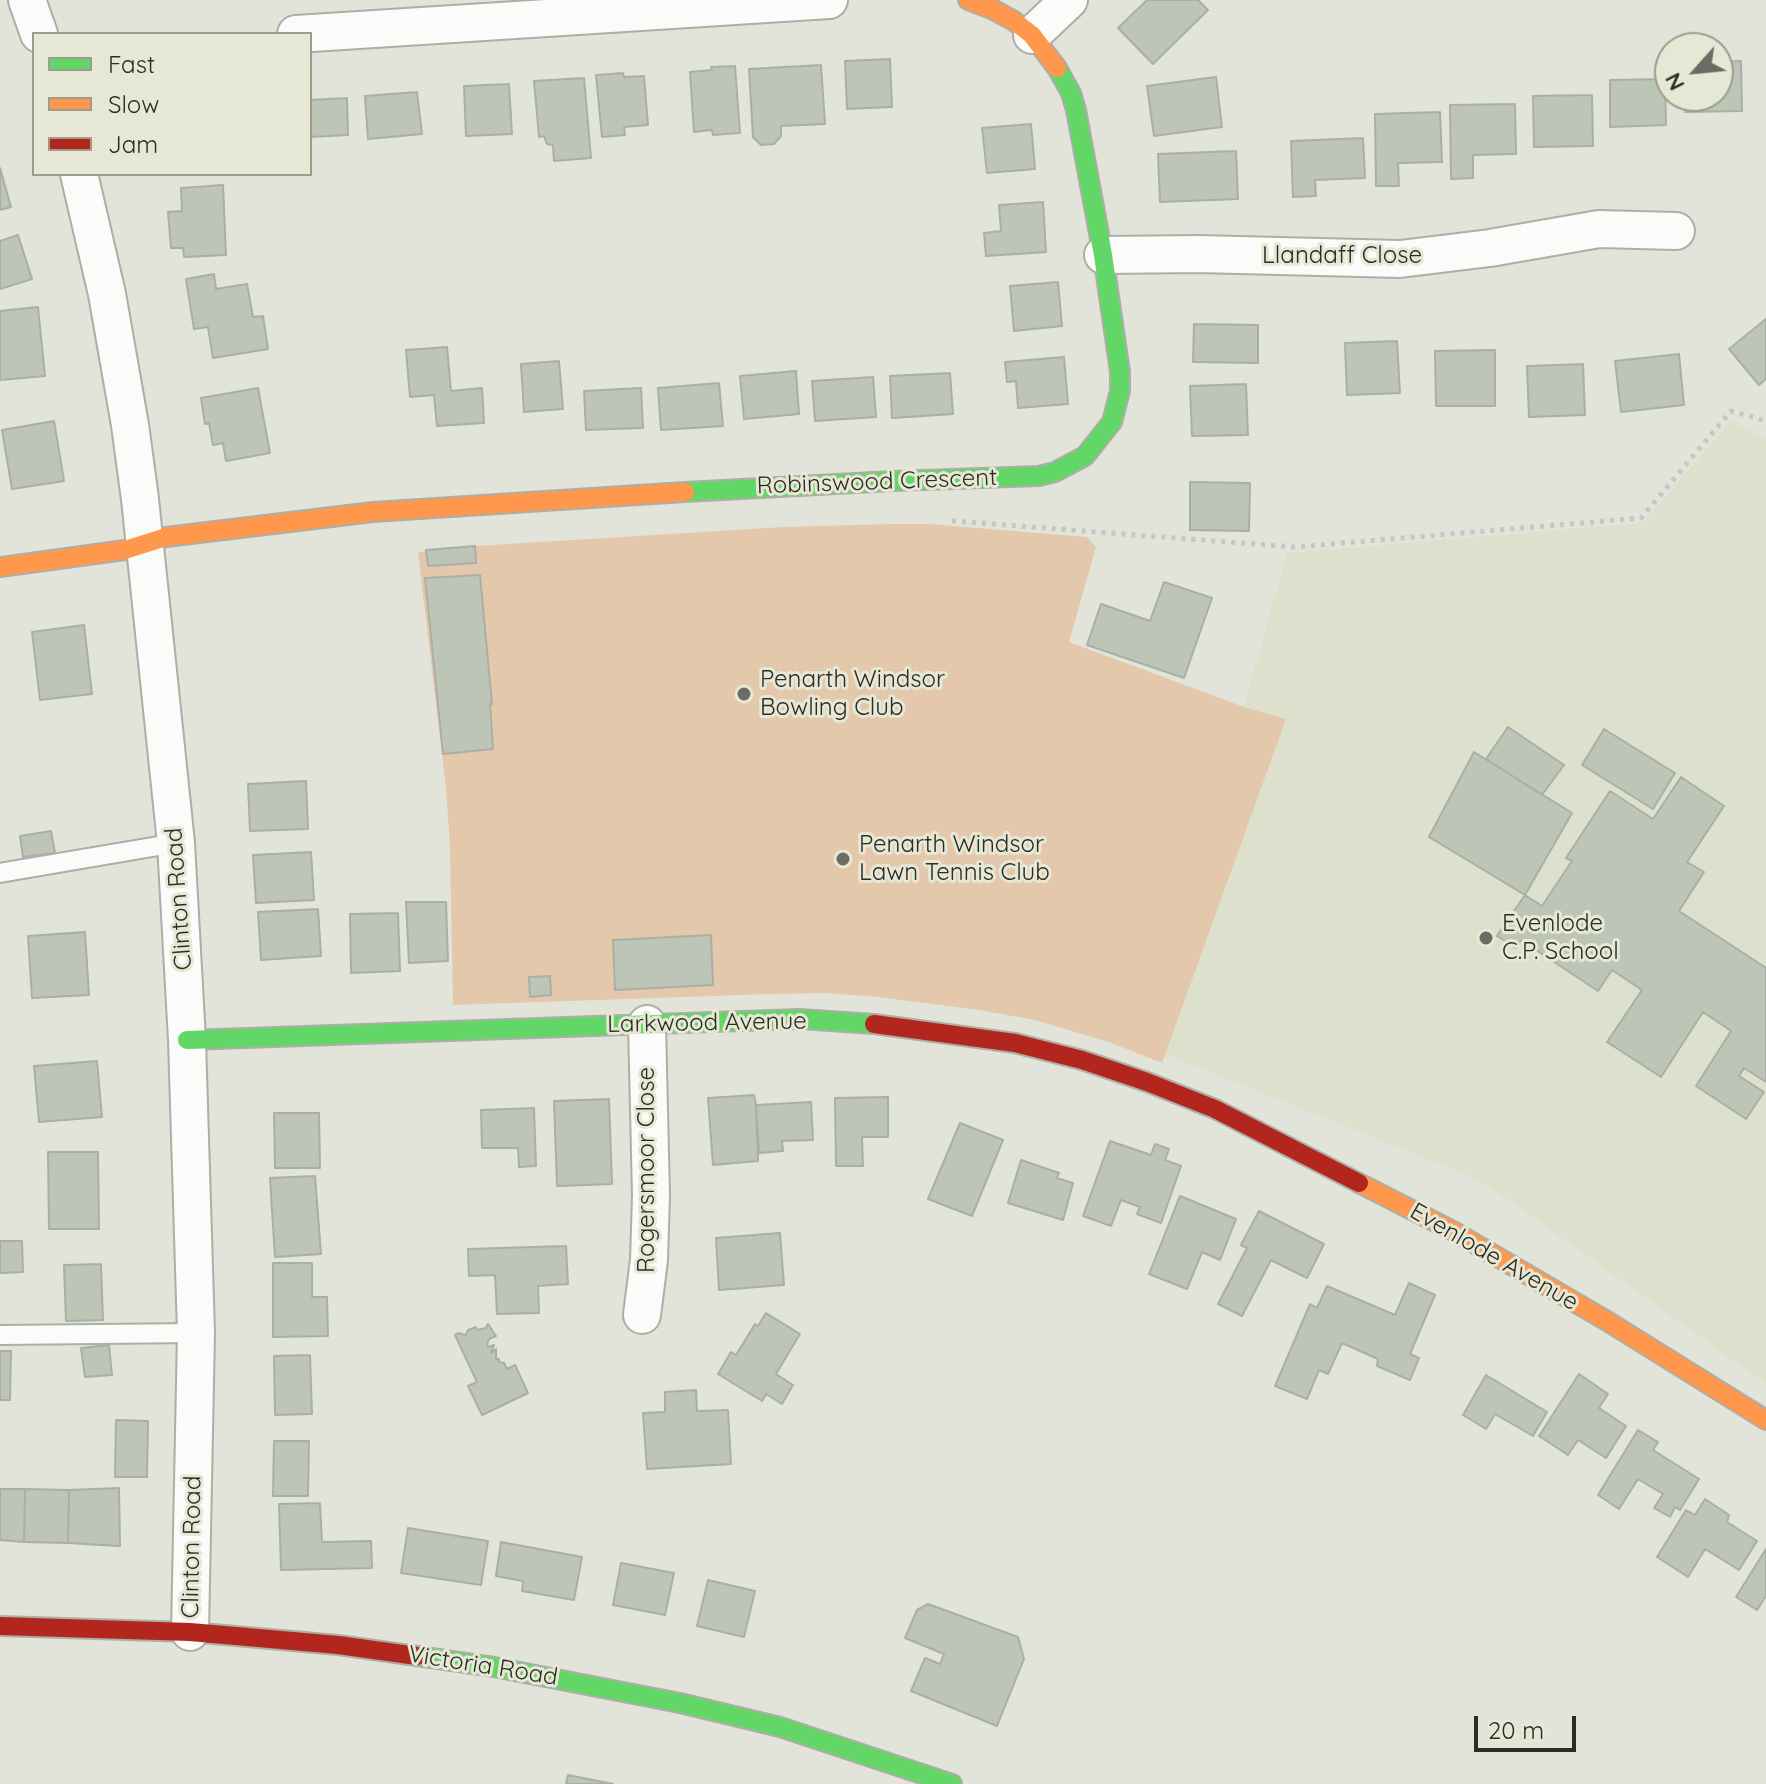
<!DOCTYPE html>
<html>
<head>
<meta charset="utf-8">
<style>
	body { margin:0 }
	#map { position:relative; width:1766px; height:1784px; overflow:hidden; background:#e2e4d9; font-family:Quicksand,sans-serif }
	canvas { display:block }
	.legend { position:absolute; left:32px; top:32px; width:280px; height:144px; box-sizing:border-box; background:#e6e8d5; border:2px solid #9b9d8f; margin:0; padding:10px 14px; list-style:none; font-size:24px; color:#2b2c25 }
	.legend li { display:flex; align-items:center; gap:16px; height:40px }
	.legend b { width:40px; border:2px solid #9b9d8f }
	.north { position:absolute; left:1654px; top:32px; width:80px; height:80px; box-sizing:border-box; background:#e6e8d5; border:2px solid #9b9d8f; border-radius:50%; rotate:243deg; font-size:22px; font-weight:700; line-height:32px; text-align:center; color:#2b2c25 }
	.north::after { content:''; display:block; margin:auto; width:28px; height:36px; background:#6b6c64; clip-path:polygon(50% 0,100% 100%,50% 72%,0 100%) }
	.scale { position:absolute; left:1474px; top:1716px; width:102px; height:36px; box-sizing:border-box; border:4px solid #2b2c25; border-top:0; padding-left:10px; font-size:24px; line-height:28px; white-space:nowrap; color:#2b2c25; -webkit-text-stroke:6px #e6e8d5; paint-order:stroke }
</style>
</head>
<body>
<div id="map">
<canvas width="1766" height="1784"></canvas>
<ul class="legend">
<li><b style="height:10px;background:#63d668"></b>Fast</li>
<li><b style="height:10px;background:#ff974d"></b>Slow</li>
<li><b style="height:10px;background:#b3261e"></b>Jam</li>
</ul>
<div class="north">N</div>
<div class="scale">20 m</div>
</div>
<script>
const context = document.querySelector('canvas').getContext('2d');
context.lineJoin = 'round';
function fill(path, color) { context.fillStyle = color; context.fill(path, 'evenodd'); }
const toPath = rows => new Path2D(rows.map(r => 'M' + r).join(''));
function trace(path, color, width, dash) { context.strokeStyle = color; context.lineWidth = width; context.lineCap = dash ? 'butt' : 'round'; context.setLineDash(dash || []); context.stroke(path); }
function label(font, color, halo, rows, align = 'center') {
  context.font = font + ' Quicksand,sans-serif'; context.lineWidth = 6; context.setLineDash([]); context.textBaseline = 'middle'; context.strokeStyle = halo; context.fillStyle = color; for (const [text, x, y, turn = 0] of rows) {
    context.save(); context.translate(x, y); context.rotate((+turn || 0) * Math.PI / 180); context.textAlign = isNaN(turn) ? turn : align; if (halo) context.strokeText(text, 0, 0); context.fillText(text, 0, 0); context.restore();
  }
}
fill(toPath([
	[1731,421,1766,438,1766,1384,1498,1192,1468,1175,1165,1054,1286,719,1244,707,1287,553,1643,523]
]), '#dde0cc');
fill(toPath([
	[893,524,929,524,1087,537,1096,547,1069,642,1244,707,1286,719,1162,1063,1109,1042,1035,1020,979,1010,878,997,826,993,770,994,453,1005,450,847,446,788,418,552,475,546,784,527]
]), '#e3c8ab');
const building = toPath([
	[1147,0,1198,0,1208,10,1153,64,1118,28,1147,0],
	[890,59,892,107,847,109,845,61,890,59],
	[1741,61,1742,111,1685,112,1684,96,1718,96,1718,62,1741,61],
	[821,65,825,124,781,126,781,136,774,144,761,145,753,137,749,69,821,65],
	[735,66,740,133,713,135,712,130,694,132,690,72,712,70,711,67,735,66],
	[623,73,624,77,644,76,648,125,624,127,625,135,602,137,596,75,623,73],
	[1216,77,1222,127,1154,136,1147,86,1216,77],
	[584,78,591,158,554,161,553,145,547,144,544,136,539,137,534,81,584,78],
	[1665,79,1666,125,1610,127,1610,80,1665,79],
	[509,84,512,134,466,136,464,86,509,84],
	[417,92,422,134,368,139,365,96,417,92],
	[1592,95,1593,146,1534,147,1533,96,1592,95],
	[347,98,348,135,310,137,310,100,347,98],
	[1515,104,1516,154,1473,155,1473,178,1451,179,1450,105,1515,104],
	[1440,112,1442,162,1398,163,1399,186,1376,186,1375,114,1440,112],
	[1031,124,1035,169,987,173,982,128,1031,124],
	[1363,138,1365,178,1315,180,1316,196,1293,197,1291,141,1363,138],
	[1236,151,1238,199,1160,202,1158,154,1236,151],
	[0,168,11,207,0,210,0,168],
	[223,185,226,255,184,257,183,248,171,248,168,212,182,211,181,188,223,185],
	[1043,202,1046,252,986,256,984,233,1001,231,999,205,1043,202],
	[18,235,32,279,0,289,0,241,18,235],
	[214,274,216,289,247,284,253,317,263,316,268,349,213,358,208,327,194,329,186,279,214,274],
	[1058,282,1062,326,1014,331,1010,286,1058,282],
	[38,307,45,376,0,380,0,311,38,307],
	[1766,319,1766,379,1759,385,1729,349,1766,319],
	[1194,324,1258,325,1258,363,1193,362,1194,324],
	[1397,341,1400,393,1347,395,1345,343,1397,341],
	[447,347,451,391,482,388,484,423,437,426,434,395,410,397,406,350,447,347],
	[1495,350,1495,406,1436,406,1435,351,1495,350],
	[1679,354,1684,405,1621,412,1615,361,1679,354],
	[1064,357,1068,404,1018,408,1016,381,1007,382,1005,362,1064,357],
	[559,361,563,409,524,412,521,364,559,361],
	[1583,364,1585,415,1529,417,1527,366,1583,364],
	[796,371,799,414,744,419,740,376,796,371],
	[950,373,953,414,892,418,890,376,950,373],
	[873,377,876,417,815,421,812,381,873,377],
	[719,383,723,426,661,430,658,388,719,383],
	[1246,384,1248,435,1192,436,1190,386,1246,384],
	[258,388,270,453,226,461,223,443,213,445,209,423,205,424,201,398,258,388],
	[641,388,643,428,586,430,584,391,641,388],
	[54,421,64,481,12,489,2,430,54,421],
	[1190,482,1250,483,1249,531,1190,530,1190,482],
	[475,546,476,563,428,566,426,550,475,546],
	[480,575,492,704,490,704,493,749,443,754,425,578,480,575],
	[1164,582,1212,598,1184,678,1087,645,1101,604,1150,621,1164,582],
	[84,625,92,694,40,700,32,632,84,625],
	[1508,727,1564,765,1542,795,1486,759,1508,727],
	[1604,729,1675,773,1653,809,1582,765,1604,729],
	[1474,752,1572,813,1525,895,1429,837,1474,752],
	[1681,777,1724,806,1687,862,1704,872,1679,911,1766,968,1766,1082,1744,1068,1739,1076,1764,1092,1746,1119,1696,1086,1731,1031,1703,1012,1661,1077,1607,1042,1642,990,1612,970,1598,991,1521,940,1516,948,1497,936,1525,895,1542,906,1572,861,1566,858,1610,791,1653,819,1681,777],
	[306,781,308,829,250,831,248,784,306,781],
	[51,831,55,853,23,857,20,836,51,831],
	[311,852,314,900,256,903,253,855,311,852],
	[406,902,446,902,448,961,409,963,406,902],
	[318,909,321,956,261,960,258,912,318,909],
	[398,913,400,971,351,973,350,914,398,913],
	[85,932,89,995,32,998,28,936,85,932],
	[711,935,713,985,615,990,613,940,711,935],
	[550,976,551,995,530,997,529,977,550,976],
	[97,1061,102,1117,39,1122,34,1066,97,1061],
	[754,1095,756,1105,758,1161,713,1165,708,1098,754,1095],
	[888,1097,888,1137,862,1137,863,1166,836,1166,835,1098,888,1097],
	[609,1099,612,1184,557,1186,554,1101,609,1099],
	[811,1102,813,1140,782,1141,783,1151,759,1153,756,1105,811,1102],
	[534,1108,536,1166,519,1167,518,1148,482,1148,481,1110,534,1108],
	[274,1113,319,1113,320,1168,275,1168,274,1113],
	[960,1123,1003,1140,972,1216,928,1199,960,1123],
	[1110,1141,1151,1155,1155,1144,1169,1149,1165,1160,1181,1166,1161,1223,1137,1214,1140,1207,1121,1200,1111,1226,1083,1216,1110,1141],
	[48,1152,98,1152,99,1229,49,1229,48,1152],
	[1021,1160,1059,1173,1057,1178,1073,1183,1063,1220,1008,1203,1021,1160],
	[315,1176,321,1254,275,1257,270,1178,315,1176],
	[1180,1196,1236,1219,1220,1260,1202,1252,1187,1289,1149,1274,1180,1196],
	[1259,1211,1324,1244,1307,1278,1271,1260,1242,1316,1218,1304,1247,1248,1241,1245,1259,1211],
	[780,1233,784,1285,719,1290,716,1238,780,1233],
	[0,1241,22,1241,23,1272,0,1273,0,1241],
	[566,1246,568,1284,538,1286,539,1313,497,1314,495,1275,469,1276,468,1249,566,1246],
	[273,1263,312,1263,312,1297,327,1297,328,1336,273,1337,273,1263],
	[101,1264,103,1320,66,1321,64,1265,101,1264],
	[1409,1283,1435,1295,1410,1354,1419,1358,1410,1380,1377,1366,1378,1359,1342,1343,1328,1374,1319,1370,1307,1399,1275,1386,1310,1304,1317,1308,1327,1286,1395,1315,1409,1283],
	[766,1313,800,1334,776,1374,793,1385,782,1404,766,1394,762,1401,718,1374,731,1352,736,1355,755,1324,758,1326,766,1313],
	[488,1324,496,1336,489,1339,487,1344,488,1347,494,1345,491,1353,496,1349,496,1359,499,1359,499,1362,504,1363,507,1369,515,1365,528,1393,482,1415,468,1386,477,1382,455,1335,458,1333,466,1335,468,1330,476,1327,477,1330,486,1328,488,1324],
	[109,1345,112,1375,85,1377,81,1348,109,1345],
	[0,1351,11,1351,10,1400,0,1400,0,1351],
	[310,1355,312,1414,275,1415,274,1356,310,1355],
	[1579,1374,1608,1394,1599,1408,1626,1426,1606,1458,1578,1440,1568,1455,1539,1436,1579,1374],
	[1486,1375,1547,1412,1533,1436,1495,1414,1486,1429,1463,1415,1486,1375],
	[696,1390,697,1411,728,1410,731,1464,647,1469,643,1413,665,1412,665,1392,696,1390],
	[116,1420,148,1421,147,1477,115,1477,116,1420],
	[1638,1430,1658,1442,1653,1450,1699,1479,1680,1510,1675,1507,1670,1517,1654,1508,1663,1494,1638,1479,1619,1509,1598,1495,1638,1430],
	[274,1441,309,1441,308,1496,273,1496,274,1441],
	[119,1488,120,1546,68,1543,69,1490,119,1488],
	[0,1489,25,1489,24,1542,0,1540,0,1489],
	[25,1489,69,1490,68,1543,24,1542,25,1489],
	[1705,1499,1729,1515,1727,1522,1757,1541,1739,1570,1705,1549,1688,1577,1657,1557,1686,1510,1695,1515,1705,1499],
	[320,1503,322,1542,371,1541,372,1568,281,1570,279,1504,320,1503],
	[408,1528,488,1541,481,1585,401,1573,408,1528],
	[501,1542,582,1557,574,1600,522,1591,523,1581,496,1576,501,1542],
	[1766,1549,1766,1596,1757,1610,1736,1597,1766,1549],
	[621,1563,674,1573,665,1615,613,1605,621,1563],
	[708,1580,755,1591,744,1637,697,1626,708,1580],
	[928,1604,1018,1637,1024,1659,997,1726,911,1691,925,1658,940,1664,944,1654,905,1638,917,1610,928,1604],
	[568,1775,613,1784,566,1784,568,1775]
]);
fill(building, '#bdc6b6');
trace(building, '#abaea6', 2);
const lane = toPath([
	[0,873,176,843],
	[0,1335,196,1333]
]);
const street = toPath([
	[27,0,39,34],
	[296,34,829,0],
	[1032,35,1069,0],
	[79,174,107,294,130,425,140,499,176,843,187,1040,196,1333,190,1632],
	[1103,255,1198,254,1400,259,1490,248,1599,229,1676,231],
	[642,1315,649,1260,651,1196,647,1024]
]);
const fast = toPath([
	[685,492,893,481,1039,476,1055,472,1085,456,1112,422,1120,391,1120,372,1103,255,1076,110,1071,93,1057,68],
	[187,1040,800,1019,874,1024],
	[417,1656,494,1667,680,1703,780,1727,952,1784]
]);
const slow = toPath([
	[968,0,994,10,1014,21,1032,35,1057,68],
	[0,567,125,550,166,537,373,512,685,492],
	[1359,1183,1453,1231,1607,1321,1766,1420]
]);
const jam = toPath([
	[874,1024,1015,1043,1082,1060,1147,1082,1215,1109,1359,1183],
	[0,1626,190,1632,338,1645,417,1656]
]);
trace(lane, '#adaea6', 22);
trace(street, '#adaea6', 40);
trace(fast, '#adaea6', 22);
trace(slow, '#adaea6', 22);
trace(jam, '#adaea6', 22);
trace(toPath([
	[952,521,1295,547,1641,518,1731,411,1766,421]
]), '#c6c6c2', 5, [4, 6]);
trace(lane, '#fbfbf9', 18);
trace(street, '#fbfbf9', 36);
trace(fast, '#63d668', 18);
trace(slow, '#ff974d', 18);
trace(jam, '#b3261e', 18);
for (const [x, y, r, color] of [
	[744,694,8,"#6b6c64"],
	[843,859,8,"#6b6c64"],
	[1486,938,8,"#6b6c64"]
]) { const dot = new Path2D(); dot.arc(x, y, r, 0, 2 * Math.PI); context.fillStyle = color; context.fill(dot); trace(dot, '#e6e8d5', 3); }
label('24px', '#2b2c25', '#e6e8d5', [
	["Llandaff Close",1342,256],
	["Robinswood Crescent",877,482,-2],
	["Clinton Road",179,899,-94],
	["Larkwood Avenue",707,1023,-1],
	["Rogersmoor Close",647,1170,-90],
	["Evenlode Avenue",1494,1257,30],
	["Clinton Road",192,1547,-89],
	["Victoria Road",483,1666,9]
]);
label('24px', '#2b2c25', '#e6e8d5', [
	["Penarth Windsor",760,680],
	["Bowling Club",760,708],
	["Penarth Windsor",859,845],
	["Lawn Tennis Club",859,873],
	["Evenlode",1502,924],
	["C.P. School",1502,952]
], 'left');
</script>
</body>
</html>
